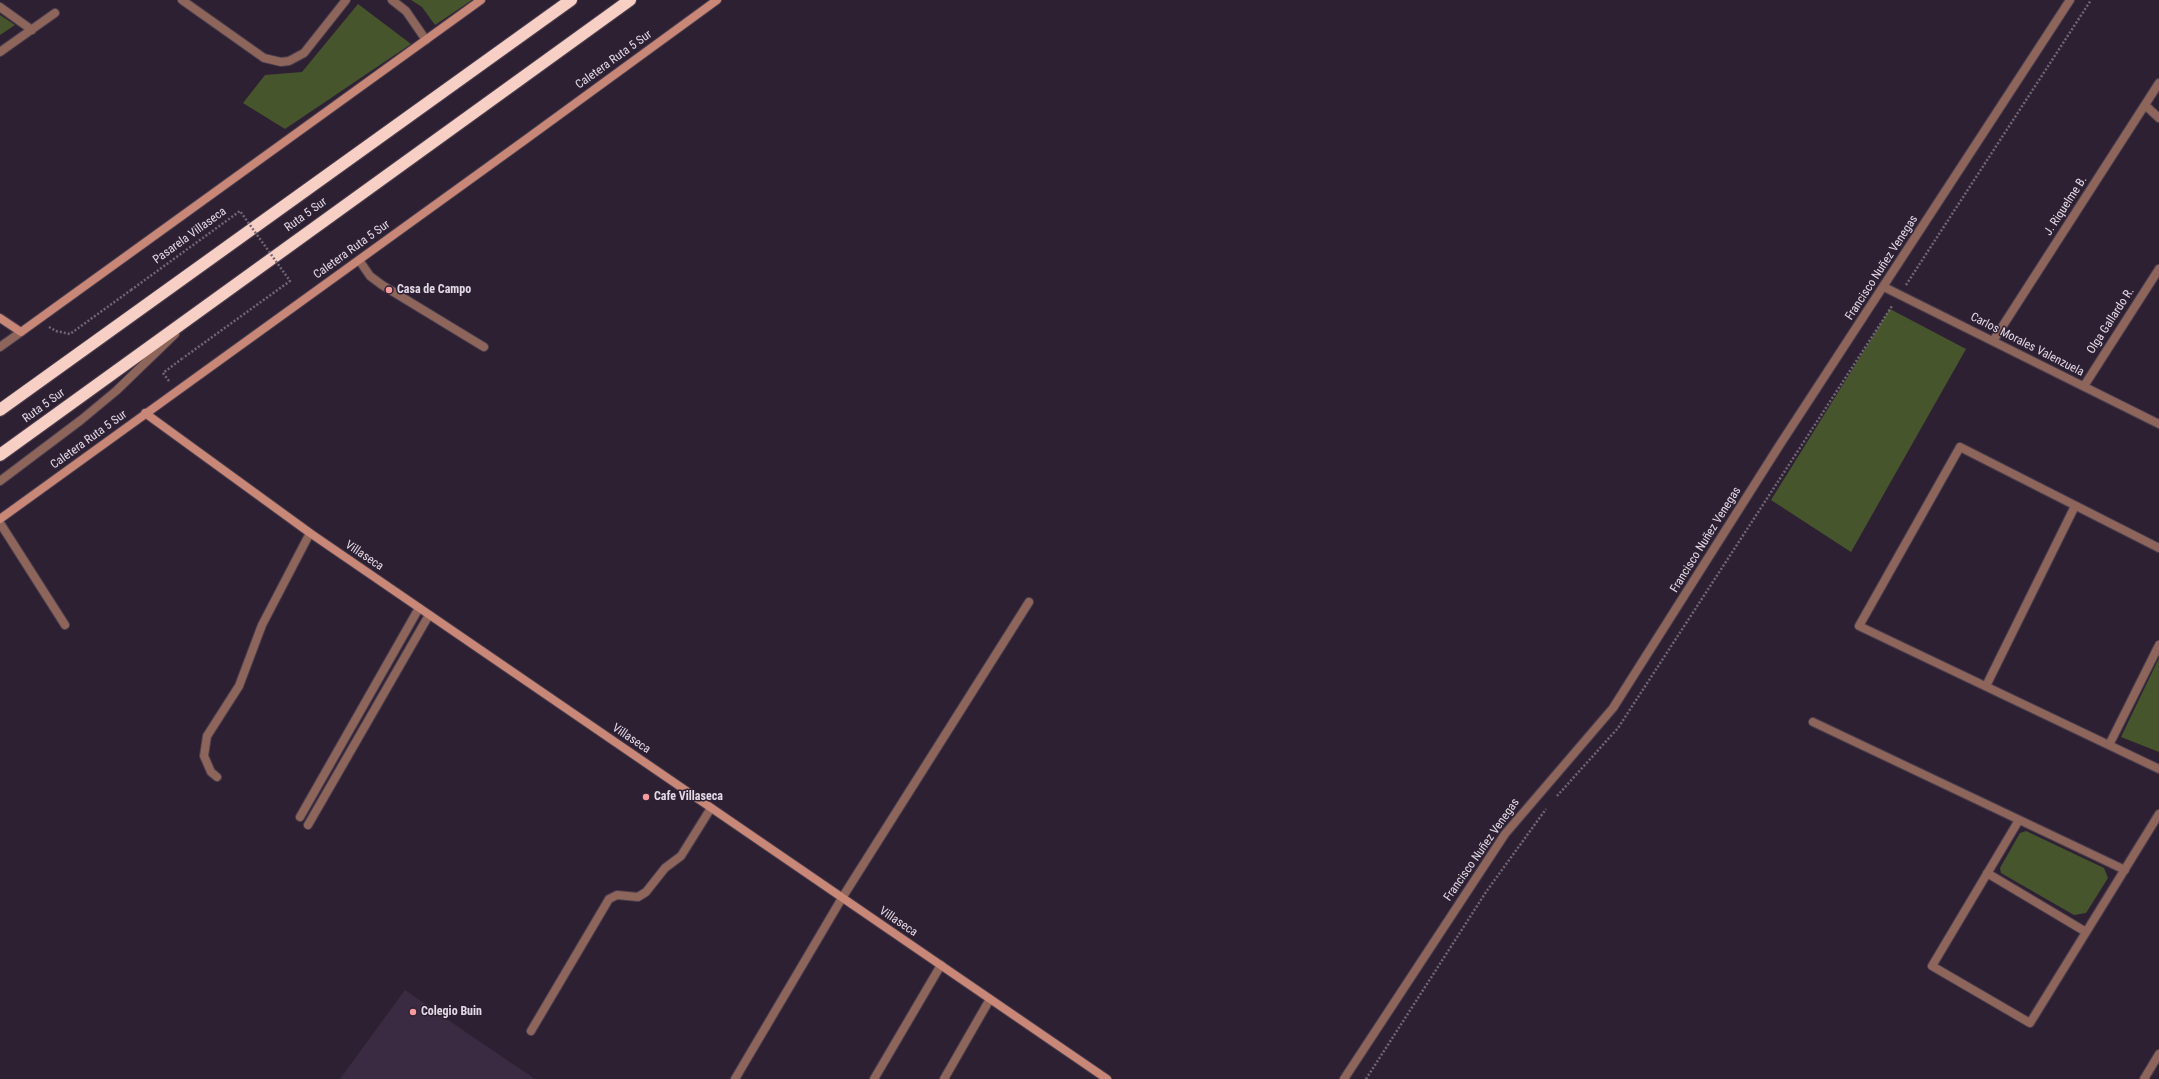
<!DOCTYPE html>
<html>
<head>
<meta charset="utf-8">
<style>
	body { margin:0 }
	canvas { display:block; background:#2d2032 }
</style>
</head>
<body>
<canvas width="2159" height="1079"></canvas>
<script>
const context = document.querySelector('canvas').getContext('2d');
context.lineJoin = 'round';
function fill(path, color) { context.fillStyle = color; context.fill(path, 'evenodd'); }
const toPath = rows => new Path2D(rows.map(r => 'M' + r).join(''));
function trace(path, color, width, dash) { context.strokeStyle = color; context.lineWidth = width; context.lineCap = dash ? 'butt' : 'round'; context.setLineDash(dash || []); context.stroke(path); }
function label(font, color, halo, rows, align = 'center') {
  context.font = font + ' "Roboto Condensed",sans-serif'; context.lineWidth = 3; context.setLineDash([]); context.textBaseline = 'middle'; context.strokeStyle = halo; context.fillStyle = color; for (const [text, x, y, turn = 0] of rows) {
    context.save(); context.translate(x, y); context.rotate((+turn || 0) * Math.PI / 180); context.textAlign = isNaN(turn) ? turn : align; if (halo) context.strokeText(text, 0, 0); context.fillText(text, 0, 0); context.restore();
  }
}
fill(toPath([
	[405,990,470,1035,535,1079,340,1079]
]), '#3b2b42');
fill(toPath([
	[411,0,472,0,435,25,422,7],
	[358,4,411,44,285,129,243,103,265,75,302,72],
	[0,15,15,25,0,35],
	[1890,309,1966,349,1851,552,1771,500],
	[2159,658,2159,752,2121,737],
	[2026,831,2104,868,2108,878,2086,913,2074,915,2001,873,2000,868,2020,833]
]), '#47552d');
const lane = toPath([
	[359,260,370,276,382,285,484,347],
	[0,481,81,420,116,391,175,334],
	[0,523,65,625]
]);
const street = toPath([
	[182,0,264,58,281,62,289,61,304,53,346,0],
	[392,0,406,11,426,40],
	[0,7,32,30],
	[0,52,55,13],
	[2145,105,2159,118],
	[1884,287,2159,424],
	[1993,341,2159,83],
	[0,347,21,332],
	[2084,386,2159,269],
	[2159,548,1960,447,1859,626,2159,769],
	[1986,686,2075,506],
	[1813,722,2125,870],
	[2109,745,2159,645],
	[217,777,211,772,204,756,207,736,239,686,262,625,310,533],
	[300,817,419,608],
	[2019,820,1932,966,2030,1023,2159,814],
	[308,825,429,615],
	[1987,873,2086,932],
	[531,1031,609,899,617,895,638,897,646,892,665,868,681,856,711,808],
	[735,1079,842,898,1029,602],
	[874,1079,941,965],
	[944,1079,990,999],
	[1344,1079,1505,834,1613,708,1779,446,2070,0],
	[2144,1079,2159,1054]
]);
const secondary = toPath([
	[0,318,21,332,481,0],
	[145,413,310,533,1107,1079],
	[0,519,525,140,717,0]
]);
const highway = toPath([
	[0,410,571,0],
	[0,455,630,0]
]);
trace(lane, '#4a3e4f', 10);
trace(street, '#4a3e4f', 10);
trace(secondary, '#4a3e4f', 10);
trace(highway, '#4a3e4f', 14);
trace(toPath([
	[1906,285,2091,0],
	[49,327,56,331,70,334,131,290],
	[169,381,163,373,183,358],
	[1557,796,1618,728,1892,306],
	[1366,1079,1486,892,1546,809]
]), '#716675', 2.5, [2, 2]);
trace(lane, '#8e655a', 8);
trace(street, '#8e655a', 8);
trace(secondary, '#c98877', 8);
trace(highway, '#f8cfc4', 12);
trace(toPath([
	[131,290,240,211,290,281,183,358]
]), '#716675', 2.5, [2, 2]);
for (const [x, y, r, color] of [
	[389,290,4,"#f59b9e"],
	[646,797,4,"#f59b9e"],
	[413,1012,4,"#f59b9e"]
]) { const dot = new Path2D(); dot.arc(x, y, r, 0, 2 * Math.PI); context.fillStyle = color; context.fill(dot); trace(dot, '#2d2032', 1.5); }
label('12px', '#e2dae6', '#2d2032', [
	["Caletera Ruta 5 Sur",614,60,-36],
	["J. Riquelme B.",2066,206,-57],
	["Ruta 5 Sur",306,215,-36],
	["Pasarela Villaseca",190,236,-36],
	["Caletera Ruta 5 Sur",352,250,-36],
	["Francisco Nuñez Venegas",1882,268,-57],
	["Olga Gallardo R.",2111,321,-57],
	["Carlos Morales Valenzuela",2027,345,27],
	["Ruta 5 Sur",44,406,-36],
	["Caletera Ruta 5 Sur",89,440,-36],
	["Francisco Nuñez Venegas",1706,540,-58],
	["Villaseca",364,556,34],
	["Villaseca",631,739,34],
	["Francisco Nuñez Venegas",1482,850,-55],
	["Villaseca",898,922,34]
]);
label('bold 12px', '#e2dae6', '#2d2032', [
	["Casa de Campo",397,290],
	["Cafe Villaseca",654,797],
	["Colegio Buin",421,1012]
], 'left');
</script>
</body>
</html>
